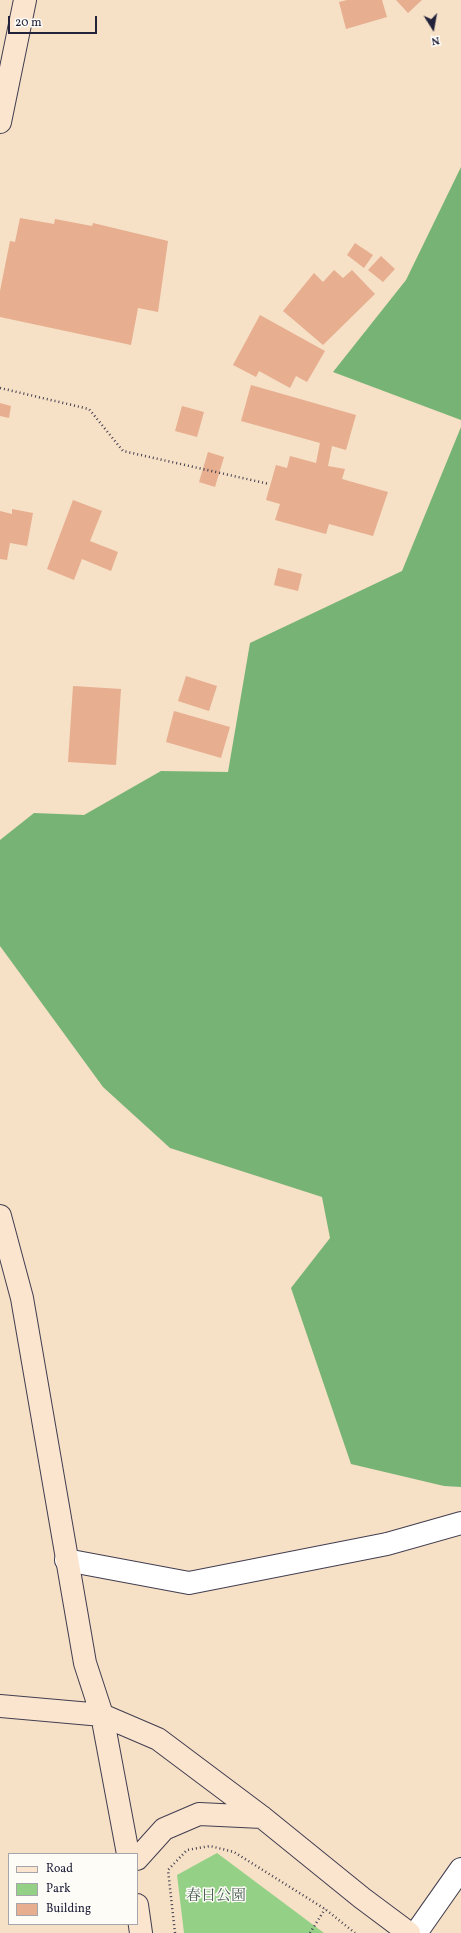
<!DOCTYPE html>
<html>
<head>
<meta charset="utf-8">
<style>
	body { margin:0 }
	#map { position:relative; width:461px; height:1933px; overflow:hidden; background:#f6e0c6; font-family:Vollkorn,serif }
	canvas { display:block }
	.legend { position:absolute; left:8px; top:1853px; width:130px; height:72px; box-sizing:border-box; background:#fdfcf7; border:1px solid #a5a5ac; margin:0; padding:5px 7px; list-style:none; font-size:12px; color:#22223b }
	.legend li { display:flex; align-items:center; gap:8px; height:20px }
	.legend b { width:20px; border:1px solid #a5a5ac }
	.north { position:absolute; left:413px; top:8px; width:40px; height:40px; -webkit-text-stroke:3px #fdfcf7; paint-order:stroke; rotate:169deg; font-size:11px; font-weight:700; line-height:16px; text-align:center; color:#22223b }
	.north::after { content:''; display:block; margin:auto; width:14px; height:18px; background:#22223b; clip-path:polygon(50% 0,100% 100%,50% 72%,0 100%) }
	.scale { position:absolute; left:8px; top:16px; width:89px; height:18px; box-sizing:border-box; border:2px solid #22223b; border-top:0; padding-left:5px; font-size:12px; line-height:14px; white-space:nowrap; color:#22223b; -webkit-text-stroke:3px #fdfcf7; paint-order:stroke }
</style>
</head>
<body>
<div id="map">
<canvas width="461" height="1933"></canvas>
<ul class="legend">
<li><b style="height:5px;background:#fce5cf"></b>Road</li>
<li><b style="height:11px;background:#94d187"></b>Park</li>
<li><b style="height:11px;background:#e7ae90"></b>Building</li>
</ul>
<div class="north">N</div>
<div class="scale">20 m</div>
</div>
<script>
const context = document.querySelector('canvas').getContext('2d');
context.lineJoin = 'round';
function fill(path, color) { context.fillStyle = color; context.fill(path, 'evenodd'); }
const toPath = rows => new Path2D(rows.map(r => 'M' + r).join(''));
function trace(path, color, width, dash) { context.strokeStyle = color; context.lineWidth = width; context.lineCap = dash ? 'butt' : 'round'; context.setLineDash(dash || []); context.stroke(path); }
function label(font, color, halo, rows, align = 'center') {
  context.font = font + ' Vollkorn,"Noto Serif JP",serif'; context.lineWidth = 3; context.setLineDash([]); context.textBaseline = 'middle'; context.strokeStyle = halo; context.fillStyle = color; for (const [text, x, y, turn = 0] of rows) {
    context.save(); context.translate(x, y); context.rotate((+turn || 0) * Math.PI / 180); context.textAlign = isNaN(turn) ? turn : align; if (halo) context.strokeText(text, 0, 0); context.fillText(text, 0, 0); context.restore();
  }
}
fill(toPath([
	[217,1853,324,1933,184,1933,177,1875]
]), '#94d187');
fill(toPath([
	[461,167,461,420,333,372,406,280],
	[461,427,461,1487,444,1486,351,1464,291,1288,330,1238,322,1197,170,1148,103,1087,0,946,0,840,34,813,84,815,161,771,228,772,250,643,402,571]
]), '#77b374');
fill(toPath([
	[347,0,382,0,387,17,346,29,339,2],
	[396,0,422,0,408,13],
	[20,218,54,224,55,219,92,226,93,223,168,241,158,312,138,308,131,345,0,317,0,291,10,241,15,242],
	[355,243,373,255,364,268,347,255],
	[381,256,395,269,383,282,368,270],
	[334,270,343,278,352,270,375,294,323,345,283,311,314,273,323,282],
	[260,315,325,351,307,382,296,376,290,388,259,371,256,377,233,365],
	[251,385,356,415,346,450,332,446,328,466,345,469,342,479,388,492,373,536,329,524,326,534,275,520,280,504,266,500,276,465,287,468,290,456,316,463,320,443,241,421],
	[0,403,11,406,9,418,0,416],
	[182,406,204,412,197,437,175,431],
	[208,452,224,457,215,487,199,482],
	[73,500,102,511,90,541,118,552,111,571,82,559,74,580,47,569],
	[12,509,33,513,27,546,10,543,7,560,0,559,0,511,12,514],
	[278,568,302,574,298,591,274,585],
	[186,676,217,686,209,711,178,701],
	[73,686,121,689,116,765,68,762],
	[174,711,230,727,221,758,166,742]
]), '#e7ae90');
const street = toPath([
	[66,1560,189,1583,387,1544,461,1523],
	[416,1933,461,1869]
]);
const secondary = toPath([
	[0,122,25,0],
	[0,1216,22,1298,85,1663,102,1715,128,1854],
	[0,1706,102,1715,158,1739,262,1817,362,1898,409,1933],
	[137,1859,164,1829,199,1814,262,1817],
	[137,1905,141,1933]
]);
trace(street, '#423e50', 24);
trace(secondary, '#423e50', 24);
trace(toPath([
	[0,388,89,409,123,451,269,484],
	[175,1933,168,1870,187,1850,210,1846,234,1852,325,1909,355,1933],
	[310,1933,325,1909]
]), '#423e50', 2.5, [1, 3]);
trace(street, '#fff', 22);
trace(secondary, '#fce5cf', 22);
label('15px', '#4a5f56', '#fdfcf7', [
	["春日公園",216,1897]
]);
</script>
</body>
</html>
